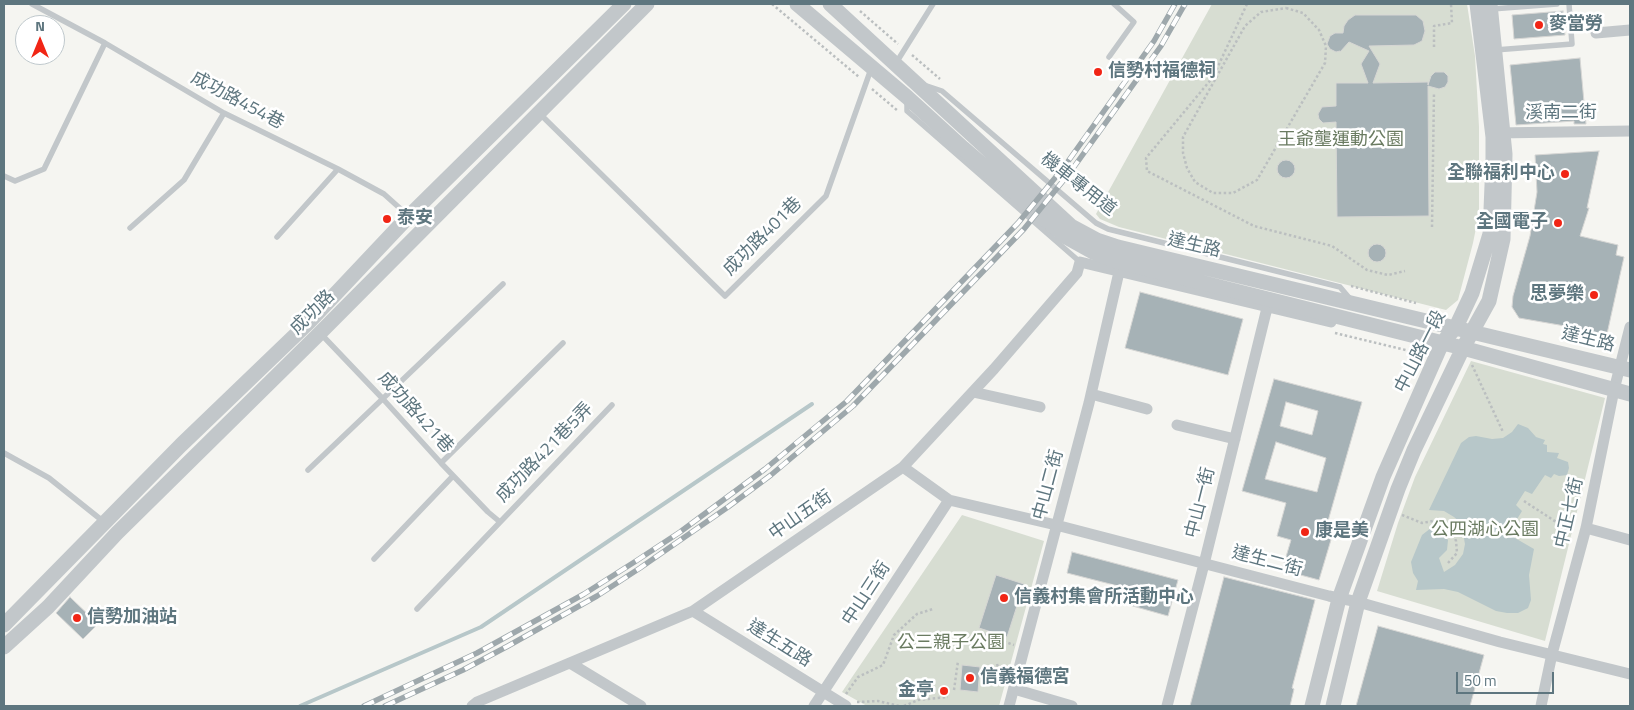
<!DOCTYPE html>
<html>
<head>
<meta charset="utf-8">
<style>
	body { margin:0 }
	#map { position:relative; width:1634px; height:710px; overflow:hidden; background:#f5f5f1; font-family:"Titillium Web",sans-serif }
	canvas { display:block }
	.frame { position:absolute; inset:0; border:5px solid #5e767f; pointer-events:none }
	.north { position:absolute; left:15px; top:15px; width:50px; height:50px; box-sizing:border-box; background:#fff; border:1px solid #bfc8cc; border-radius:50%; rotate:0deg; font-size:14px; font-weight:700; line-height:20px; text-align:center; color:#5e767f }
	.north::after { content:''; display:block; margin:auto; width:18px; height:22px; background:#f12515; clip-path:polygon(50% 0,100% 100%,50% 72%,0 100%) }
	.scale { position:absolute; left:1456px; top:672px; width:98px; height:22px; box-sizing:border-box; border:2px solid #5e767f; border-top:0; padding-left:6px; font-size:15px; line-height:18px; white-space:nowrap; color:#5e767f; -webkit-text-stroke:4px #fff; paint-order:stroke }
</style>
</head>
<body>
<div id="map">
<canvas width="1634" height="710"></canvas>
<div class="frame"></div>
<div class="north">N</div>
<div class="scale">50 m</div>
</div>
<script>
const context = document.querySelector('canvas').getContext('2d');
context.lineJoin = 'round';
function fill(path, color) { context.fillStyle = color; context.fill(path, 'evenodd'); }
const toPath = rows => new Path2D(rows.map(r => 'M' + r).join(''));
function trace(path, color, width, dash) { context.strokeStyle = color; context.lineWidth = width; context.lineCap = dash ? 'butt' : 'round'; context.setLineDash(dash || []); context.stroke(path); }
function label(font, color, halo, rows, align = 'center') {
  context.font = font + ' "Titillium Web","Noto Sans TC",sans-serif'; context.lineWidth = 5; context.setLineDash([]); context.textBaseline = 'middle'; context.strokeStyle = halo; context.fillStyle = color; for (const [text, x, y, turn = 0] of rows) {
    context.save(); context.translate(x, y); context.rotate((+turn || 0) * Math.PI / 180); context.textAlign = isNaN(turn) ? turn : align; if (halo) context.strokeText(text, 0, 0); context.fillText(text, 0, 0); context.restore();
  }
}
fill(toPath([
	[1212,4,1467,4,1475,56,1479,127,1479,213,1473,243,1458,300,1446,310,1119,227,1100,219,1096,214],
	[1471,361,1605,398,1545,641,1377,591,1398,523,1415,477],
	[962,515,1044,541,999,706,867,706,842,692]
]), '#d7ddd2');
fill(toPath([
	[1518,424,1528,428,1536,437,1545,440,1543,444,1547,445,1547,452,1559,453,1557,458,1568,462,1569,468,1567,475,1559,476,1554,474,1551,478,1545,475,1532,494,1525,491,1516,505,1522,511,1508,534,1534,549,1529,575,1531,600,1528,608,1518,613,1507,613,1496,611,1458,592,1444,589,1416,590,1418,581,1413,573,1411,562,1422,535,1431,528,1442,532,1448,540,1447,550,1439,558,1444,572,1455,565,1463,554,1465,544,1461,523,1454,517,1444,511,1429,510,1461,443,1469,437,1476,436,1492,439,1503,438,1512,432]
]), '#b7c7c9');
trace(toPath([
	[300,706,481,627,812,404]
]), '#b7c7c9', 4);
const building = toPath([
	[1563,11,1565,35,1514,39,1512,15,1563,11],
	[1355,15,1416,15,1423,21,1425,31,1422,41,1414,45,1369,46,1380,64,1373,83,1428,82,1428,85,1431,76,1435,72,1444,72,1448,76,1448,82,1445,87,1439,89,1428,86,1429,216,1337,217,1336,122,1323,123,1319,119,1318,114,1322,107,1336,106,1336,83,1368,83,1361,64,1369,51,1349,42,1340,52,1340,51,1336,52,1330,49,1327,44,1330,36,1335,33,1343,33,1344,26,1348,20,1355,15],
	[1580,58,1586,124,1574,124,1574,121,1516,125,1510,65,1580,58],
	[1599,151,1587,208,1589,208,1580,236,1618,245,1616,255,1624,257,1605,343,1563,334,1565,326,1519,318,1512,307,1513,296,1530,236,1537,192,1535,155,1599,151],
	'1277 169a9 9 0 1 1 18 0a9 9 0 1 1-18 0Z',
	'1368 253a9 9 0 1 1 18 0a9 9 0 1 1-18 0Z',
	[1140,292,1243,319,1228,375,1125,348,1140,292],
	[1274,379,1362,402,1328,521,1336,523,1319,580,1282,570,1291,540,1277,536,1286,503,1242,491,1274,379],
	[1286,402,1318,411,1312,435,1280,426,1286,402],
	[1276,442,1326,458,1317,492,1265,479,1276,442],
	[1072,552,1178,580,1168,616,1122,603,1126,588,1067,573,1072,552],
	[996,575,1024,584,1007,637,979,628,996,575],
	[1224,577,1315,600,1292,688,1294,689,1290,706,1190,706,1224,577],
	[70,597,98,624,83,639,56,613,70,597],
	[1378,626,1484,655,1470,706,1356,706,1378,626],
	[962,665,980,667,978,692,960,690,962,665]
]);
fill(building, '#a6b2b6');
trace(building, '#d6d6d4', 1);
trace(toPath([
	[772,4,859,77],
	[1247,4,1213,77,1146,158,1147,171,1254,226,1332,246,1367,270,1388,275,1405,271],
	[1286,8,1303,13,1319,30,1326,46,1325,63,1257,180,1233,193,1213,193,1195,182,1187,168,1183,153,1183,137,1245,26,1261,12,1286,8],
	[860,11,898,44],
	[1434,47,1434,26,1452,23,1451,4],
	[912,55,940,79],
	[872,89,898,111],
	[1432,227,1434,92],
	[1351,286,1416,303],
	[1335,333,1414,352,1420,360],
	[1472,365,1503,432],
	[1524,501,1573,533],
	[1402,515,1422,523,1438,520,1451,528,1456,541,1457,553,1448,563],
	[980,633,1014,645],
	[997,664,1003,684],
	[954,690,958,661],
	[846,694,858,677,883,665,894,635,917,614,933,609],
	[857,702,878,701,899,706],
	[904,706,918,700,948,697]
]), '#bbbfc0', 2.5, [2.5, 2.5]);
trace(toPath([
	[32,4,105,43,224,113,338,169,384,194,423,229],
	[1492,9,1557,4],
	[1495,50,1572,44,1569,4],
	[1109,57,1134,22,1114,4],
	[896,63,933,4],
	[924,85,942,91,1096,223,1108,229,1340,287,1351,300],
	[907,99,907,111,1080,262],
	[539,113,725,296,826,196,871,69],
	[4,176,15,181,44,169,105,43],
	[130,228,184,180,224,113],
	[277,237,338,169],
	[321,334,383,399,441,463,488,512,500,522],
	[4,453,49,478,104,522],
	[441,463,563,343],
	[308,470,503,284],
	[374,559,453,476],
	[417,609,612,405]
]), '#c2c7ca', 5.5);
trace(toPath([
	[1596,33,1630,30],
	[1496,133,1630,131],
	[973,392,1040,407],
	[1091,394,1147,409],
	[1177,425,1235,439],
	[903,467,949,500,1056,525,1329,596,1358,602,1500,642,1630,674],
	[1586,528,1630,540],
	[693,611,846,706],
	[570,663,641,706],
	[1014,689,1072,706],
	[472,706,477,702,693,611,903,467,994,369,1077,273,1080,262,1331,322],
	[814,706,949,500],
	[1009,706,1089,403,1119,272],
	[1167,706,1204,564,1267,308],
	[1541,706,1552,654,1586,528,1614,390,1630,327]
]), '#c2c7ca', 11);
trace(toPath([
	[797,4,907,97,963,148,1066,237,1093,252,1116,261,1463,348,1630,394],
	[830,4,1071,226,1097,240,1118,247,1630,370],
	[4,625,181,445,309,322,408,217,624,4],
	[4,647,48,607,117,533,320,333,647,4],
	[1312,706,1339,599,1383,477,1442,343,1456,327,1472,293,1490,234,1493,161,1493,137,1477,4],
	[1333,706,1358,602,1398,489,1414,450,1463,348,1489,301,1503,239,1505,154,1490,4]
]), '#c2c7ca', 15);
const rail = toPath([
	[364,706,477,653,584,594,636,561,680,532,765,469,847,401,1018,223,1064,167,1154,41,1175,4],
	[385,706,463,670,508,646,597,596,640,568,728,507,771,475,853,406,1024,229,1071,171,1161,46,1185,4]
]);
trace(rail, '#9ea8ac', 5.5);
trace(rail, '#fff', 4, [11]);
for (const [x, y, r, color] of [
	[1539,25,5,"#f12515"],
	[1098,72,5,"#f12515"],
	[1565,174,5,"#f12515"],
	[387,219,5,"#f12515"],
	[1558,223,5,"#f12515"],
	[1594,295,5,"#f12515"],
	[1305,532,5,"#f12515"],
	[1004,598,5,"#f12515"],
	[77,618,5,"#f12515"],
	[970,678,5,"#f12515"],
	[944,691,5,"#f12515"]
]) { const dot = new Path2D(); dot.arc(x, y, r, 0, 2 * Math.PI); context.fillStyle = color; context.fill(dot); trace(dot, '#fff', 2); }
label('bold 18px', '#5e767f', '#fff', [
	["麥當勞",1549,25],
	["信勢村福德祠",1108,72],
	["全聯福利中心",1555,174,"right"],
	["泰安",397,219],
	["全國電子",1548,223,"right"],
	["思夢樂",1584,295,"right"],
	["康是美",1315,532],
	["信義村集會所活動中心",1014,598],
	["信勢加油站",87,618],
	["信義福德宮",980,678],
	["金亭",934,691,"right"]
], 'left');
label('18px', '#5e767f', '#fff', [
	["成功路454巷",237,101,28],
	["溪南二街",1561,114],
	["機車專用道",1078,185,38],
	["成功路401巷",763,237,-45],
	["達生路",1194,246,13],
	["成功路",313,313,-45],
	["達生路",1588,340,14],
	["中山路一段",1421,352,-63],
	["成功路421巷",415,413,48],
	["成功路421巷5弄",545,453,-46],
	["中山二街",1049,485,-75],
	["中山一街",1201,503,-76],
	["中正七街",1570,513,-77],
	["中山五街",801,516,-35],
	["達生二街",1267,562,15],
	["中山三街",867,594,-57],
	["達生五路",779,644,32]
]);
label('18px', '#6a7b61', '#fff', [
	["王爺壟運動公園",1341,141],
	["公四湖心公園",1485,531],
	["公三親子公園",951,644]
]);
</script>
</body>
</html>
